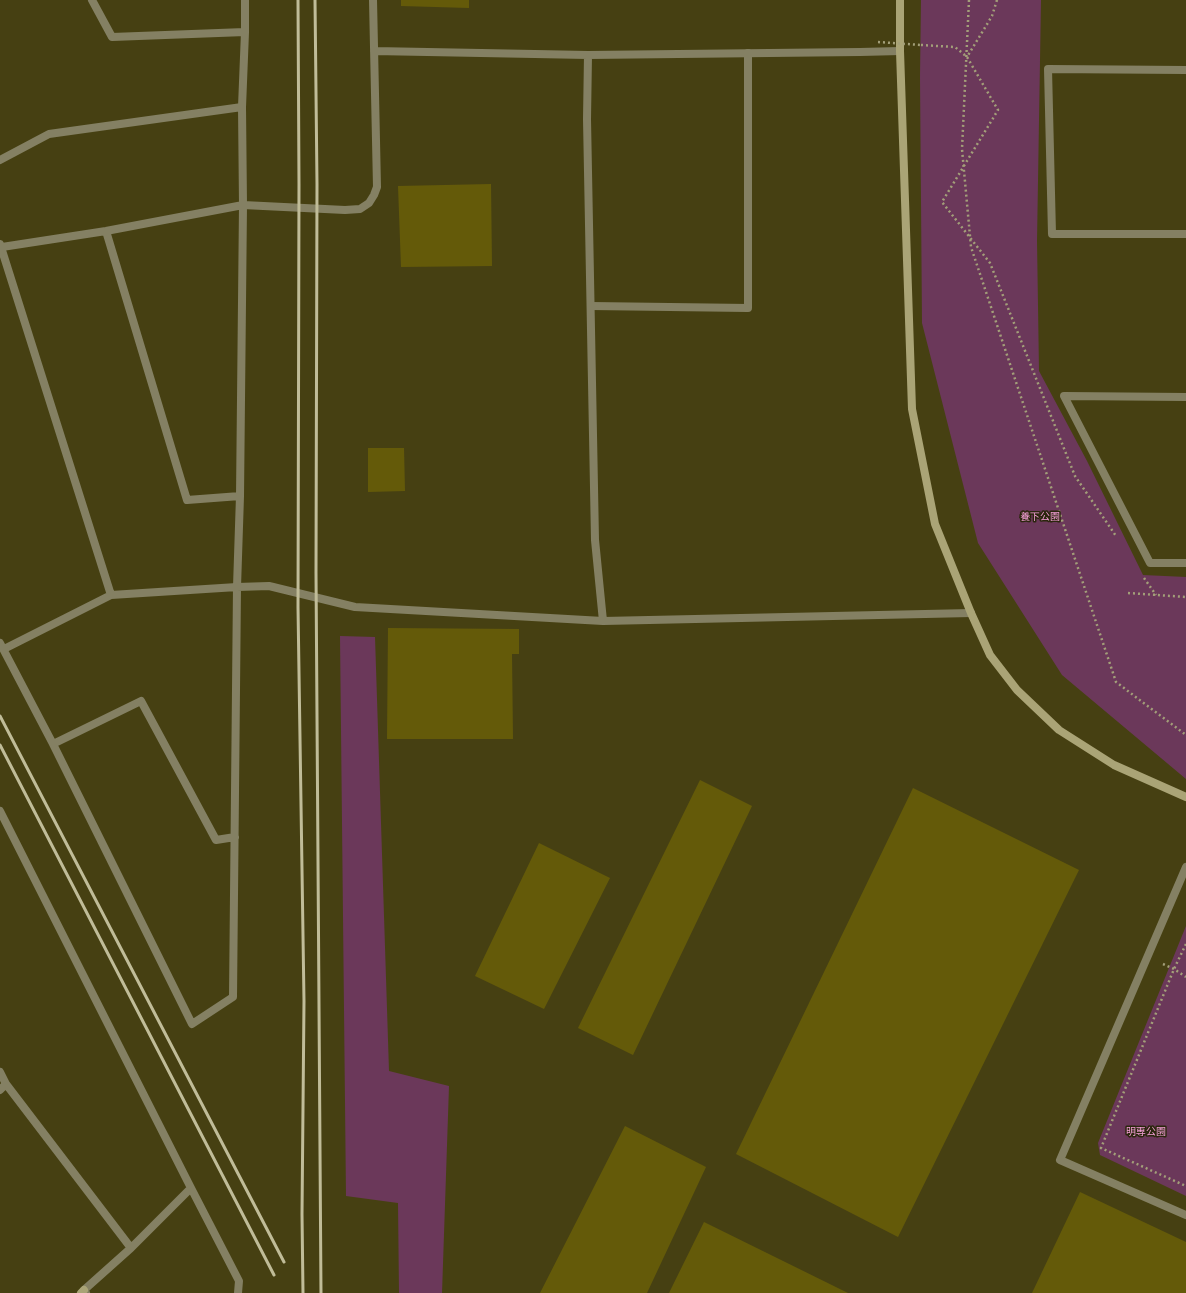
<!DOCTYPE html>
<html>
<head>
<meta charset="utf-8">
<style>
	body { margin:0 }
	canvas { display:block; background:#464012 }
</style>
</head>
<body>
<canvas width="1186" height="1293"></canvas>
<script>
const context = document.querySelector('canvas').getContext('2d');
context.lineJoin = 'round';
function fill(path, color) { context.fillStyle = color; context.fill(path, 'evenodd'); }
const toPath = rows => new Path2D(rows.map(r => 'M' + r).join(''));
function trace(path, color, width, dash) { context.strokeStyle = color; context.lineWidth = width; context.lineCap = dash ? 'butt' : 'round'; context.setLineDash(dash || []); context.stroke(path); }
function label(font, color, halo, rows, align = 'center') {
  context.font = font + ' Lato,"Noto Sans JP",sans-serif'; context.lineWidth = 3; context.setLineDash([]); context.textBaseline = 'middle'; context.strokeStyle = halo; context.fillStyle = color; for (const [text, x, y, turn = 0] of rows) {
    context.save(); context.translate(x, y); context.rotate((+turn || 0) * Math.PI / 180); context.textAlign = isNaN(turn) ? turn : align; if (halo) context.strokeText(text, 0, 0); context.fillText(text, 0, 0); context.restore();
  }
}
fill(toPath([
	[921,0,1041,0,1037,241,1039,371,1087,461,1143,575,1186,577,1186,779,1062,675,978,543,922,323,920,77],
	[340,636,375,637,389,1071,449,1086,442,1293,399,1293,398,1203,346,1196],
	[1186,926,1186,1196,1100,1155,1098,1143]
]), '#6b385a');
fill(toPath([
	[401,0,469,0,469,8,401,6],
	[491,184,492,266,401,267,398,186],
	[368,448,404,448,405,491,368,492],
	[388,628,519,629,519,654,512,654,513,739,387,739],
	[700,780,752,806,633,1055,578,1028],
	[913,788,1079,870,898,1237,736,1154],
	[539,843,610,878,544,1009,475,976],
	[625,1126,706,1167,647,1293,540,1293],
	[1080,1192,1186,1242,1186,1293,1032,1293],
	[704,1222,848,1293,669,1293]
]), '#645a09');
trace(toPath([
	[969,0,962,149,971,247,1116,682,1186,735],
	[997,0,992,16,967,57,998,110,942,202,990,263,1075,476,1116,536],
	[921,45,955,47,966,56],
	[1144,578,1156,595],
	[1128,593,1186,597],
	[1186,944,1174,969,1101,1148,1186,1186],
	[1163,964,1174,969,1186,977]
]), '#a39f79', 2.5, [2, 3]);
trace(toPath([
	[591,306,748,308,748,53]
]), '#848063', 8);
trace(toPath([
	[92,0,112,37,245,32],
	[374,51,588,55,860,52,900,51],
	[588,55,587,119,595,540,603,621],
	[1186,70,1048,69,1052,234,1186,234],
	[0,160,49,134,242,107],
	[106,231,187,500,240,496],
	[0,244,111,595],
	[2,247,106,231,243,205,345,210,360,209,369,203,374,195,377,187,373,0],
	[1186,397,1064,396,1150,563,1186,563],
	[0,643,53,744,192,1024,233,997,237,587,240,496,243,205,242,107,245,32,245,0],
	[4,649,111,595,237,587,269,586,355,607,603,621,971,613],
	[53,744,141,701,216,840,235,837],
	[0,811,191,1188,239,1281,238,1293],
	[1186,867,1060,1160,1186,1215],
	[0,1072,6,1084,131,1248],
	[0,1090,6,1084],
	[86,1293,84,1290,131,1248,191,1188]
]), '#848063', 8);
trace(toPath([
	[900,0,900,51,912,409,935,524,971,613,990,655,1017,690,1059,730,1114,765,1186,797],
	[81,1293,84,1290]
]), '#aaa476', 8);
trace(toPath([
	[298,0,299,184,298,607,304,1001,302,1214,303,1293],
	[315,0,317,184,316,572,321,1293],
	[0,716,284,1262],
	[0,745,274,1275]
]), '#c0bc98', 3);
trace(toPath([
	[878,42,921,45]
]), '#a39f79', 2.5, [2, 3]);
label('10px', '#f59fd7', '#2a260d', [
	["養下公園",1040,517],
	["明専公園",1146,1132]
]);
</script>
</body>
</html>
